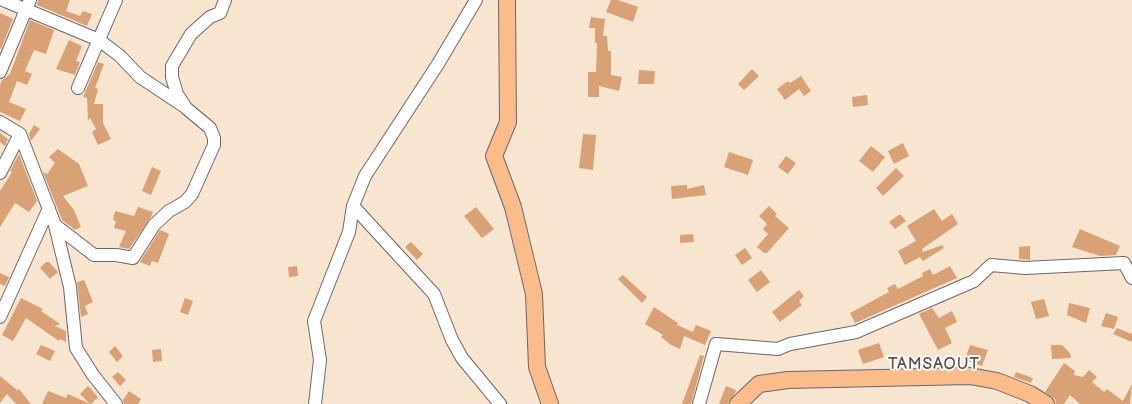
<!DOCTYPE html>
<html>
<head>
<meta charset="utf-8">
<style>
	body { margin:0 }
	canvas { display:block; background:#f7e5d0 }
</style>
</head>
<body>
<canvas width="1132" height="404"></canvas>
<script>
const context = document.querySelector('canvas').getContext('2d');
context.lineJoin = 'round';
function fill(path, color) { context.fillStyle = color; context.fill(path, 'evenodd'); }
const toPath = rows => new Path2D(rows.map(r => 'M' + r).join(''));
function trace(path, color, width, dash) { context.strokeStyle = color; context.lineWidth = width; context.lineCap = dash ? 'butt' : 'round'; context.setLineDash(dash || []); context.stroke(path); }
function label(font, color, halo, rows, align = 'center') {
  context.font = font + ' "Balsamiq Sans",sans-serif'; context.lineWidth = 4; context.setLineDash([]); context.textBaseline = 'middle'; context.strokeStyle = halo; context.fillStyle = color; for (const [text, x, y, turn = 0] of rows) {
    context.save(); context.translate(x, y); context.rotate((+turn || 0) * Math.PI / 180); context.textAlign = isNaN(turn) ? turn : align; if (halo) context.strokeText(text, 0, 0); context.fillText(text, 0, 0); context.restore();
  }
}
fill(toPath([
	[38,0,70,0,66,11,80,16,83,11,92,14,87,26,37,5],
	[611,0,618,0,638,7,633,22,606,12],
	[0,13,13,19,1,49,0,48],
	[591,17,605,19,603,36,607,36,608,51,611,51,611,75,622,77,619,91,599,86,599,97,588,97,588,72,596,72,597,43,595,43,595,28,589,28],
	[30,20,54,30,46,54,34,50,25,71,32,74,27,85,17,81,9,102,26,109,20,121,0,112,0,85,2,80,10,74],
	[69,40,82,46,76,61,80,62,75,75,56,69],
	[98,62,104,64,95,88,98,89,94,104,103,104,103,123,111,139,98,145,92,132,96,129,90,118,88,121,87,98,83,97],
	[752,69,759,76,744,90,738,84],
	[639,70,655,71,654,84,638,84],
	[801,76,811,91,804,96,799,89,785,100,777,89,788,81,790,83],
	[867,95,868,105,853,107,852,97],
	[34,125,40,129,31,141,29,134],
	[0,133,8,139,5,146,0,142],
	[583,134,596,135,593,170,579,168],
	[903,143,909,156,894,164,888,151],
	[871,146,885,157,873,172,859,161],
	[58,149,79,164,88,186,63,196,74,210,81,227,75,230,62,220,43,172,47,174,55,163,49,157],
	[729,152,753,160,748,175,724,167],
	[19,154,37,201,29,212,15,203,0,227,0,191,12,172,10,171],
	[786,156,796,163,788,174,778,167],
	[152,167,161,171,151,195,142,191],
	[896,168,904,176,883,196,876,188],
	[687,185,687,189,704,185,706,195,672,199,671,186],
	[769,206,777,214,775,216,789,228,767,253,764,253,757,247,768,234,763,229,767,224,759,216],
	[138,207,153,212,151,217,129,249,119,247,126,231,114,228,116,221,113,220,115,211,134,216],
	[476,207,494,229,482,238,464,216],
	[934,209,942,221,952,214,958,224,922,249,923,252,942,245,944,248,923,261,920,257,905,265,898,251,916,241,907,226],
	[900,214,906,221,895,229,889,222],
	[1080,229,1120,246,1116,255,1100,256,1072,247],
	[160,230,169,234,158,263,152,261,150,266,140,262],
	[693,234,694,242,680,243,680,235],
	[411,242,423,254,417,260,405,247],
	[1030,246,1030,260,1019,259,1019,247],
	[745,248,752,258,742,265,735,255],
	[46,262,49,262,58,272,50,279,40,268],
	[297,266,298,276,289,277,288,267],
	[950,266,957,278,855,323,850,313,889,292,887,288,895,284,898,289,923,276,922,273,930,269,933,275],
	[761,270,770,282,757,292,748,280],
	[0,273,9,277,5,286,0,284],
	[623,275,647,297,642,303,618,279],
	[84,280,93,302,85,306,88,314,81,317,77,282],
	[799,290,804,296,799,301,802,305,780,322,772,312],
	[21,298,43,309,41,311,60,324,55,326,66,331,66,342,60,339,59,341,26,318,13,341,2,335],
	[185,298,193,301,188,315,180,312],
	[1044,299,1049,316,1036,319,1031,302],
	[1069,303,1090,308,1086,323,1067,315],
	[654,307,678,323,677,325,693,332,696,325,711,331,705,345,684,336,680,349,671,345,661,337,663,335,645,324],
	[932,308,939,318,952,311,957,322,945,328,952,343,938,350,919,314],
	[1106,313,1118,317,1114,329,1101,326],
	[1117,328,1132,334,1132,342,1113,334],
	[879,343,884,357,863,364,858,350],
	[41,345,55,351,50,361,36,354],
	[970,345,988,350,982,366,965,360],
	[1051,345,1062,345,1070,353,1071,358,1052,359],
	[115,346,123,356,117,362,109,352],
	[161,349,162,361,153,362,152,350],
	[700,355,704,356,691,404,682,404],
	[1064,363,1075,371,1074,375,1083,377,1089,370,1097,377,1092,382,1104,392,1107,389,1123,401,1132,384,1130,404,1080,404,1070,395,1064,404,1056,404,1055,399,1045,392],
	[118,372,126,380,120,386,112,377],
	[1016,372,1033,378,1031,383,1014,377],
	[0,376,17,390,19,389,31,404,16,404,7,394,0,403],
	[88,386,98,397,91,404,42,404,48,391,66,398,68,394,90,404,80,394],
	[726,386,736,390,735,393,728,404,719,404],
	[129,391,141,399,138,404,124,404,123,400]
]), '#d8a176');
const minor = toPath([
	[3,0,99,40,120,56,140,77,182,105],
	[0,72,30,0],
	[78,88,116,0],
	[0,122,20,134,55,225,70,287,76,348,93,375,116,404],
	[0,173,20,134],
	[353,206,434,294,452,340,462,358,500,404],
	[55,225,94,255,116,255,133,258,154,225,169,211,185,202,192,194,214,145,214,138,210,128,186,108,177,94,172,77,172,66,191,34,210,17,220,13,225,0],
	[0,317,49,208],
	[315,404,320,360,314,321,349,232,353,206,365,176,438,64,476,0],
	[699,404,716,344,778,349,790,344,856,332,974,281,991,265,1025,268,1124,263,1132,278]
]);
const major = toPath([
	[507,0,508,122,494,156,513,207,534,294,537,367,550,404],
	[738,404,759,384,788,380,970,376,997,381,1030,394,1046,404]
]);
trace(minor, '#6d666f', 14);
trace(major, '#6d666f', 18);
trace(minor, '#fff', 12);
trace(major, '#f9bc8a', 16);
context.letterSpacing = '1px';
label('16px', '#624e50', '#fdfcf7', [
	["TAMSAOUT",934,365]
]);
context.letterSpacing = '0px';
</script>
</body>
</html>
